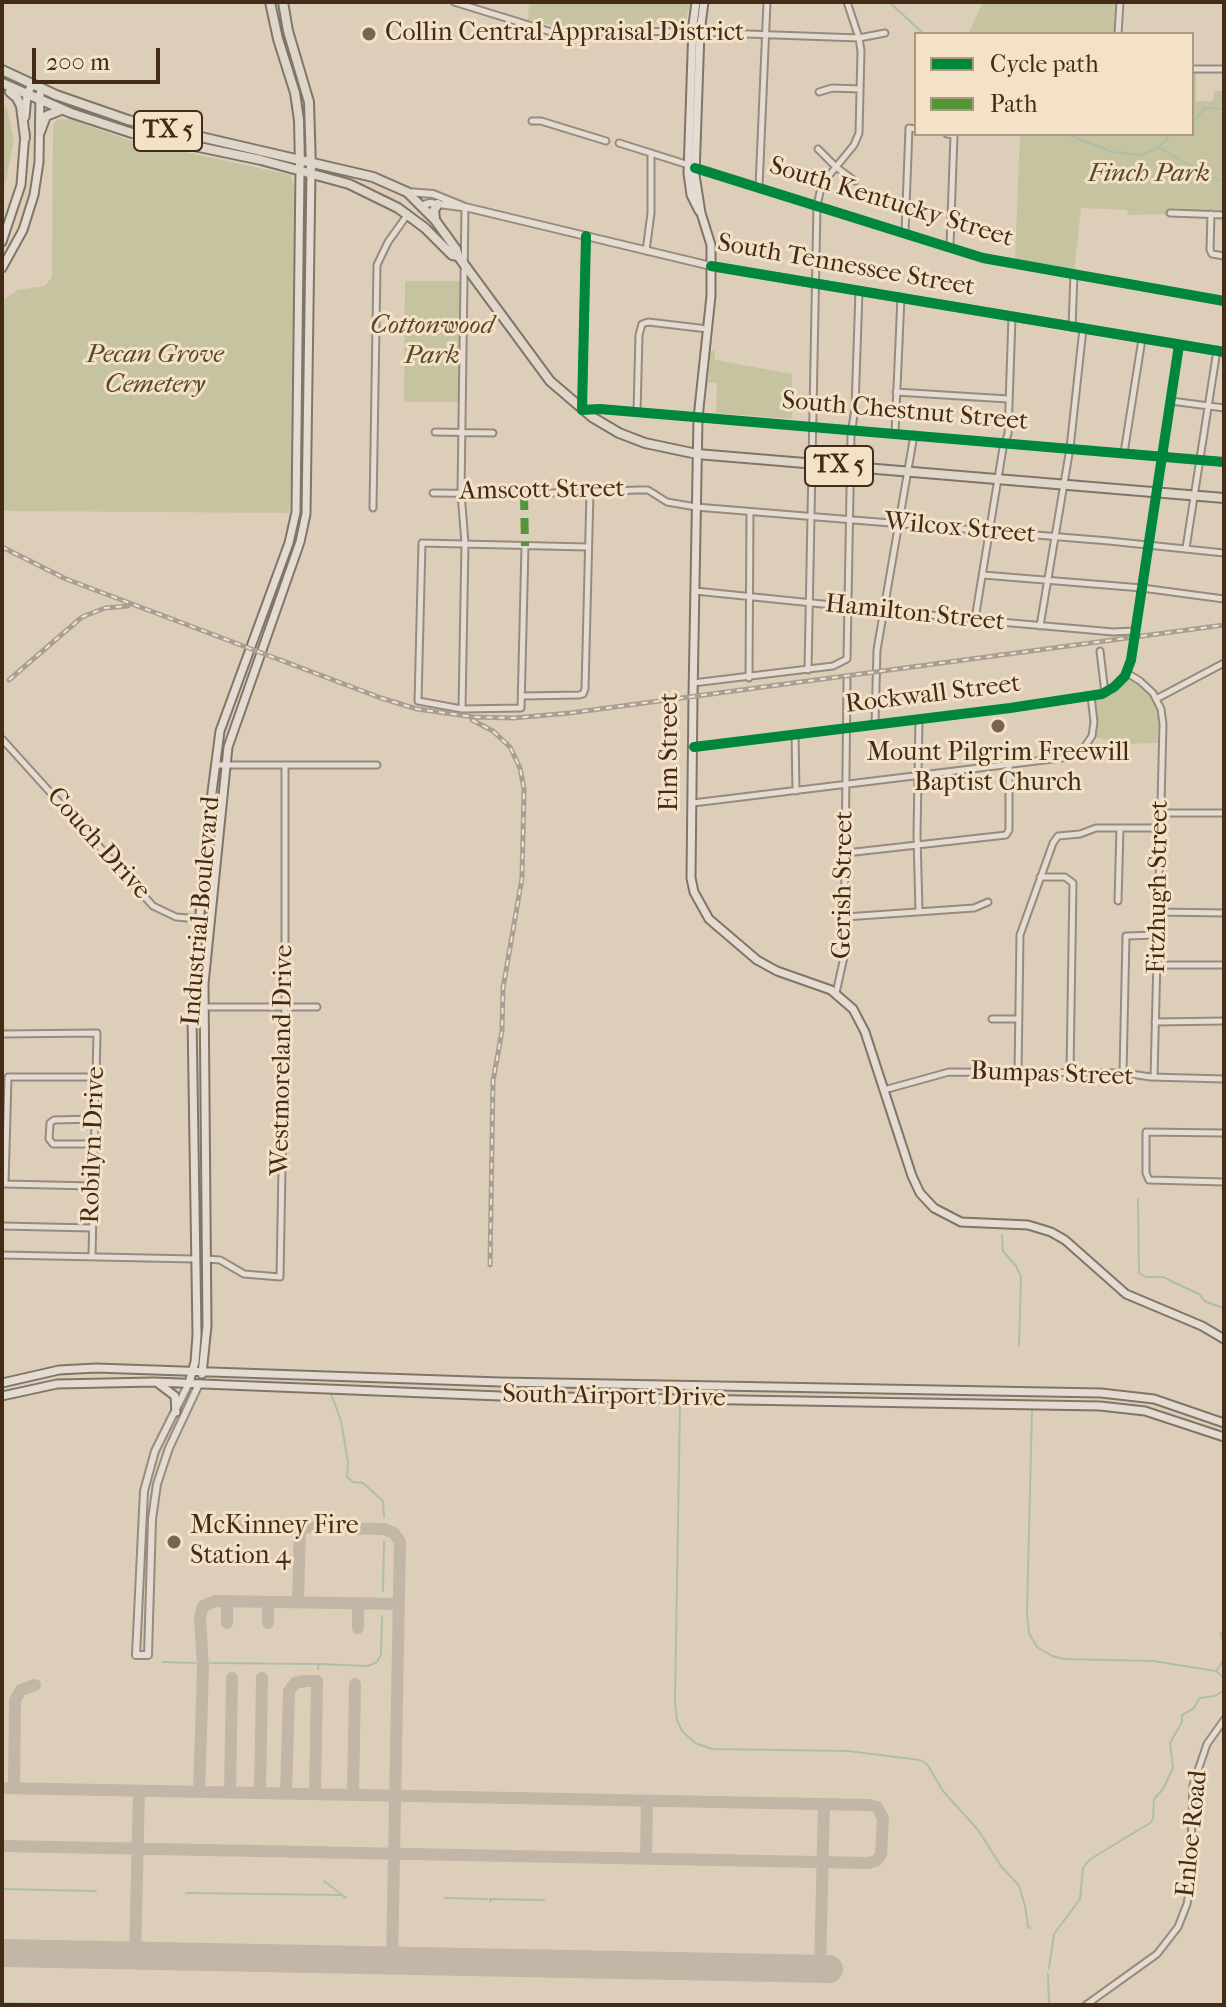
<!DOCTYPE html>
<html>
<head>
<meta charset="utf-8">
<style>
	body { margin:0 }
	#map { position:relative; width:1226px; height:2007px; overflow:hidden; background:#ddceb9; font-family:"IM FELL French Canon",serif }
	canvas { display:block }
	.frame { position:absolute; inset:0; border:4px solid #432b15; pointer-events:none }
	.legend { position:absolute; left:914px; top:32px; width:280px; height:104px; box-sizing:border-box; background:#f3e1c8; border:2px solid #ad9880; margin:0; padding:10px 14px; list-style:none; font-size:24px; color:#432b15 }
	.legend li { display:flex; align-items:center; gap:16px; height:40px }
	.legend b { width:40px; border:2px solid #ad9880 }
	.scale { position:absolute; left:32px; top:48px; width:128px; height:36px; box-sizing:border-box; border:4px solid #432b15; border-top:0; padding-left:10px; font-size:24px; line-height:28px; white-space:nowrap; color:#432b15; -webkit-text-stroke:6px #f3e1c8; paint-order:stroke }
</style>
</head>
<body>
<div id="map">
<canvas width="1226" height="2007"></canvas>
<div class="frame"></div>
<ul class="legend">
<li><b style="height:10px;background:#00873e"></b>Cycle path</li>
<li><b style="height:10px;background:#53963a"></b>Path</li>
</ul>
<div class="scale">200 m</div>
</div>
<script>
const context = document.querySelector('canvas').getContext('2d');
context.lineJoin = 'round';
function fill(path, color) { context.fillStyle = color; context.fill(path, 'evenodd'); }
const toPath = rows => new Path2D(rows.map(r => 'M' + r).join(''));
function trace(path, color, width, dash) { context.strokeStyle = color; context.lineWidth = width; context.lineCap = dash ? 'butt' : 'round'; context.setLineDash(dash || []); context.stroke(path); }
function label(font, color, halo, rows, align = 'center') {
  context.font = font + ' "IM FELL French Canon",serif'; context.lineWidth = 6; context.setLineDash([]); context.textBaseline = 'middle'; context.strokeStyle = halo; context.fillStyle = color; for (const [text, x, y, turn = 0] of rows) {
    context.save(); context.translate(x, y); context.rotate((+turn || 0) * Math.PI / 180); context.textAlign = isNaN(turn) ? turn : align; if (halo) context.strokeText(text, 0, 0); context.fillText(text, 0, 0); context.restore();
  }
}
fill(toPath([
	[529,2,691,2,685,22,565,28,528,20],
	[983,2,1118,2,1117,34,968,34],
	[1192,71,1196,71,1196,101,1213,101,1214,91,1224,91,1224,213,1128,215,1127,210,1081,208,1074,272,1015,259,1020,134,1192,134],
	[2,104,7,108,14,140,2,200],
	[57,119,73,120,125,139,291,175,295,190,293,459,289,513,2,511,2,301,17,290,45,286,52,277,53,125],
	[405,281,460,281,459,402,404,402],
	[710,351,715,351,715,360,792,374,792,419,716,413,717,383,708,383],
	[1128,678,1137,683,1153,699,1160,723,1159,743,1124,744,1095,737,1094,700,1107,695]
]), '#c6c4a0');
trace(toPath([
	[889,2,924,34],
	[1192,123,1205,108,1224,109],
	[1067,134,1112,152,1142,155,1158,148,1171,134],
	[1159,148,1209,176,1224,182],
	[1138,1199,1139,1273,1146,1277,1163,1277,1173,1282,1199,1294,1206,1302,1224,1308],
	[1002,1235,1003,1251,1016,1266,1021,1277,1019,1346],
	[331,1394,341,1421,348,1462,347,1477,353,1482,363,1483,383,1501,384,1517],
	[680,1403,675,1701,677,1720,682,1731,695,1743,712,1749,848,1751,920,1760,927,1764,943,1791,978,1830,1001,1866,1019,1886,1025,1906,1028,1927,1030,1928],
	[1032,1410,1027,1612,1029,1633,1037,1647,1052,1656,1064,1659,1153,1661,1216,1671],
	[383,1591,384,1542],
	[1224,1628,1221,1634,1224,1648],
	[1224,1660,1216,1671,1224,1678],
	[163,1662,195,1663],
	[210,1663,317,1664],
	[318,1669,319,1664,368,1666,377,1662,381,1654,382,1616],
	[324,1881,346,1898],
	[2,1889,96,1891],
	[186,1893,342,1895],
	[445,1898,487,1899],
	[490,1901,490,1899,544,1900],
	[1049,1968,1054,1934,1080,1899,1083,1868,1089,1860,1150,1823,1153,1819,1154,1799,1163,1789,1173,1768,1170,1743,1182,1722,1182,1715,1193,1709,1200,1698,1215,1696,1224,1690],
	[1048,1974,1049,2005],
	[4,2003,89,2005]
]), '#adbeac', 2);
trace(toPath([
	[212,1526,384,1529,394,1533,400,1542,392,1961],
	[298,1602,300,1528],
	[227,1623,227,1601],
	[268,1623,268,1602],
	[358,1628,358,1603],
	[2,1788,869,1805,877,1807,883,1818,881,1855,876,1861,868,1863,2,1846],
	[14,1788,15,1700,21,1690,35,1685],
	[199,1792,203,1669,200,1617,203,1606,215,1601,399,1604],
	[230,1792,232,1678],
	[260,1793,262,1678],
	[286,1794,289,1691,295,1683,305,1681,317,1681,315,1794],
	[353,1795,355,1684],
	[646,1859,647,1801],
	[135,1956,139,1791],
	[820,1969,824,1804]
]), '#c2b6a7', 12);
trace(toPath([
	[2,1953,829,1969]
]), '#c2b6a7', 28);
const minor = toPath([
	[454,2,561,35,618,31,692,32,859,38,885,33],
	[1118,34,1120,2],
	[1192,69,1224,69],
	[819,92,832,88,860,89],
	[532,121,541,121,606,141],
	[947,134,954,135,950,246],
	[619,143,983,258,1224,301],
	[818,149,836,167,855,181],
	[759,187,767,2],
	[1170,213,1224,215],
	[1211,214,1210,250,1212,254,1224,256],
	[905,233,909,128,916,129],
	[586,236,582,410,600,409,1224,462],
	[646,251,651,213,651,153],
	[1072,327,1074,274],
	[896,392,1008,399],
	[1171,401,1224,408],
	[637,412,639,335,642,324,648,322,708,329],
	[435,432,493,433],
	[895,433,901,297],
	[1124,453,1142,339],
	[433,493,524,494,638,490,648,490,667,502,696,507,1109,541,1224,553],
	[373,508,377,265,388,242,408,214],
	[525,546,521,708,462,709,418,701,422,543,587,547],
	[1186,548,1217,350],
	[983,575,1142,588,1224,599],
	[695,591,989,621,1113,632,1135,631],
	[975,619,1003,448,1008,434,1012,317],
	[1040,626,1070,448,1083,329],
	[1100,651,1105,693],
	[808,670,817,205,822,184,854,145,859,133,861,51,859,38,847,2],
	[1127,673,1140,681,1153,693,1161,709,1163,724,1154,1077],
	[749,678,750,512],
	[693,683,833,666,847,659,851,435,855,408,859,291],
	[523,696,579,695,583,694,585,689,590,492],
	[1156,699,1224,663],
	[462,709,465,543,461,493,465,207],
	[919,719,917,835,919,912],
	[875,724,877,650,914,435],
	[795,734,796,791],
	[2,739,153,906,176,917,210,920],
	[694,747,1010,708,1102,694,1114,687,1125,676,1131,660,1179,345],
	[216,765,377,765],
	[693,803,1069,757,1083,749,1092,736,1094,722,1091,696],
	[1160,813,1224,813],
	[846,853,1006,835,1009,830,1009,765],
	[1040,877,1065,877,1073,883,1070,1072],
	[1118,901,1120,828],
	[1158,912,1224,913],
	[845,917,974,908,988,902],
	[1157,965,1224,965],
	[836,993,844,957,847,680],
	[192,1007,317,1007],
	[992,1019,1018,1019],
	[1155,1022,1224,1021],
	[2,1034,97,1033,92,1257],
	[1018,1073,1020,935,1053,843,1058,836,1080,834,1096,828,1159,828],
	[1123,1073,1126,936,1157,935],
	[884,1090,949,1072,1123,1073,1151,1077,1224,1079],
	[1224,1133,1146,1132,1146,1173,1149,1180,1224,1182],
	[94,1144,53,1144,49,1139,50,1123,54,1120,95,1119],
	[93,1186,5,1184,8,1077,96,1077],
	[2,1226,92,1228],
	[2,1255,195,1259],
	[206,1259,220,1260,244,1274,280,1277,285,1007,285,766],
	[1086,2005,1157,1954,1178,1927,1187,1904,1190,1886,1193,1785,1207,1744,1224,1720]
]);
const tertiary = toPath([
	[407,192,433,194,465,207,711,266,1224,352],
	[423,205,430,203,462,207],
	[189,1383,155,1451,144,1491,136,1655,148,1655,152,1519,157,1484,169,1448,199,1384]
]);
const secondary = toPath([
	[696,2,693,25,688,173,691,195,699,211],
	[704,2,700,32,695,175,701,213,711,245,711,296,698,418,693,696,691,878,694,892,709,919,757,960,777,971,831,990,853,1009,865,1032,912,1176,920,1193,934,1208,961,1222,1028,1225,1051,1232,1065,1240,1126,1294,1202,1326,1224,1339],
	[25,117,27,95,32,84],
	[2,242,21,185,25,133],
	[2,268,23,230,34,195,39,162,40,94],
	[202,1374,207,1326,204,984,228,747,300,542,306,514,311,172],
	[2,1383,59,1370,96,1368,500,1382,1101,1393,1154,1399,1224,1423],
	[189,1383,195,1362,197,1335,192,1016,197,944,212,792,220,731,289,543,296,512,300,170],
	[159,1384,175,1396,176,1412],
	[2,1396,57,1384,154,1382,500,1396,1100,1406,1145,1411,1224,1437]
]);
const primary = toPath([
	[270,2,278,39,295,93,299,120,300,165],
	[283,2,288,31,309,102,311,168],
	[2,70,56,95,128,120,373,177,407,192,435,220,456,249,458,256,550,381,592,417,619,433,645,443,697,454,1224,498],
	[2,83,71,113,132,133,261,160,349,184,398,208,425,228,452,255,458,256],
	[10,92,17,98,21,106,25,138],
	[40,132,46,116,61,110],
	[435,219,434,210,438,204]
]);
trace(minor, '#968b7c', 9);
trace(tertiary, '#968b7c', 10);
trace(secondary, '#807567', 11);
trace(primary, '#807567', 12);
trace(minor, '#e4dcd2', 5);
trace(tertiary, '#e4dcd2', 6);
trace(secondary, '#e4dcd2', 7);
trace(primary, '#dfd6ca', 8);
const rail = toPath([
	[2,547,66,579,381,698,417,709,474,717,513,718,570,713,1224,625],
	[9,680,82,617,105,608,128,606],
	[472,720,493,731,510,747,520,768,524,789,522,878,503,988,502,1031,493,1081,490,1265]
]);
trace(rail, '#a79f95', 5);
trace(rail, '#f3e1c8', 2, [6]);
trace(toPath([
	[524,494,525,546]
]), '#53963a', 8, [16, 8]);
trace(toPath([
	[695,168,983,258,1224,301],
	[586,236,582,410,600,409,1224,462],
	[711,266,1224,352],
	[694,747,1010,708,1102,694,1114,687,1125,676,1131,660,1179,345]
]), '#00873e', 10);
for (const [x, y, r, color] of [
	[369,34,8,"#79644e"],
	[998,726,8,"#79644e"],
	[174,1542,8,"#79644e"]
]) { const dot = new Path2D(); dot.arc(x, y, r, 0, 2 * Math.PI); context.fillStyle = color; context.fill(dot); trace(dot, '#f3e1c8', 3); }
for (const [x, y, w] of [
	[168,131,68],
	[839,466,68]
]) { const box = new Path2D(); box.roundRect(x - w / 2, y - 20, w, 40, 6); context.fillStyle = '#f3e1c8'; context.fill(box); trace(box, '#432b15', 2); }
label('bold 24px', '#432b15', null, [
	["TX 5",168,131],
	["TX 5",839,466]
]);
label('26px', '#432b15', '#f3e1c8', [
	["Collin Central Appraisal District",385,34],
	["Mount Pilgrim Freewill",998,754,"center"],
	["Baptist Church",998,784,"center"],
	["McKinney Fire",190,1527],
	["Station 4",190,1557]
], 'left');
label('italic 26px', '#5a482d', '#f3e1c8', [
	["Finch Park",1149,175],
	["Cottonwood",432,327],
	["Park",432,357],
	["Pecan Grove",155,356],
	["Cemetery",155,386]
]);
label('26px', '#432b15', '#f3e1c8', [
	["South Kentucky Street",891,203,17],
	["South Tennessee Street",846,266,10],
	["South Chestnut Street",905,412,5],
	["Amscott Street",542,491,-1],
	["Wilcox Street",960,529,5],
	["Hamilton Street",915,614,6],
	["Rockwall Street",933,695,-7],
	["Elm Street",671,752,-90],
	["Couch Drive",98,844,48],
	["Gerish Street",844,885,-89],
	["Fitzhugh Street",1159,887,-89],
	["Industrial Boulevard",202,911,-85],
	["Westmoreland Drive",283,1060,-89],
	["Bumpas Street",1052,1075,2],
	["Robilyn Drive",94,1145,-88],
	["South Airport Drive",614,1397,1],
	["Enloe Road",1193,1834,-84]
]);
</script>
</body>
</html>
